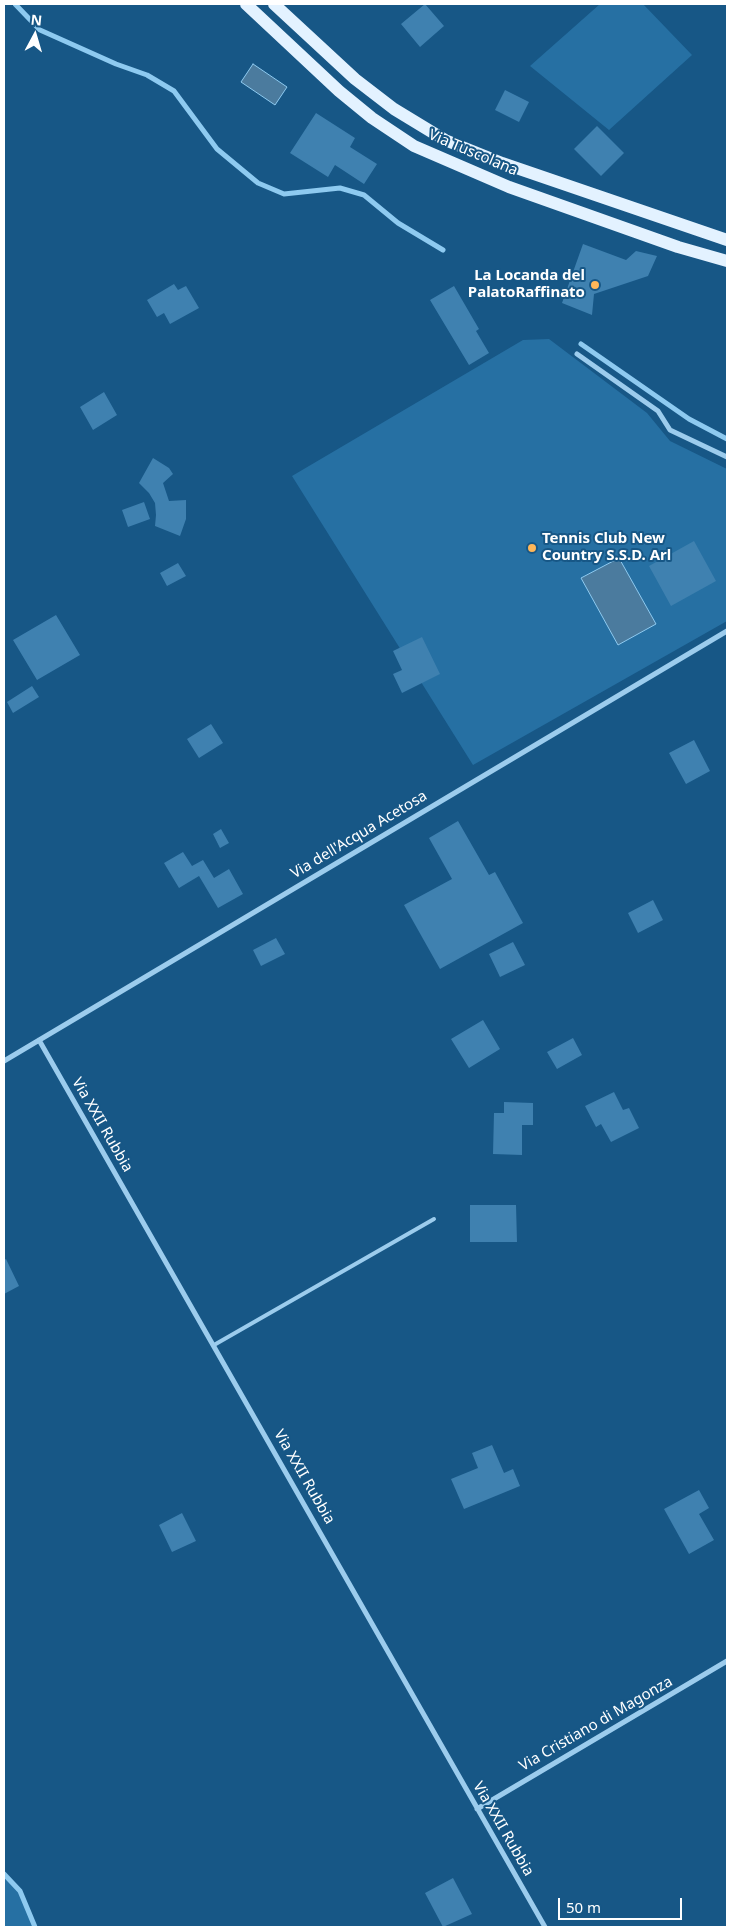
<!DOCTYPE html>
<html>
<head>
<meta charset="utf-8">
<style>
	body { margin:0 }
	#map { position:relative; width:731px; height:1931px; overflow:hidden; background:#175786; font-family:"Noto Sans",sans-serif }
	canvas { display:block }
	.frame { position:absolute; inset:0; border:5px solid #fff; pointer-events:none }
	.north { position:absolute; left:10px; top:10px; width:50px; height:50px; -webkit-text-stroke:4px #175786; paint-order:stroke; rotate:6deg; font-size:14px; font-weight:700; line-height:20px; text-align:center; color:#fff }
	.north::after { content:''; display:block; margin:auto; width:18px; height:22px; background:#fff; clip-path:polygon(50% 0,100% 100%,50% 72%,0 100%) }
	.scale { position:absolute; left:558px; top:1898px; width:124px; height:22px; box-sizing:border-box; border:2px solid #fff; border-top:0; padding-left:6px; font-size:15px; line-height:18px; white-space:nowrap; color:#fff; -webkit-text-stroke:4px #175786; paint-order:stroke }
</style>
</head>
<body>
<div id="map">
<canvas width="731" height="1931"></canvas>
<div class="frame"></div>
<div class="north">N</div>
<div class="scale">50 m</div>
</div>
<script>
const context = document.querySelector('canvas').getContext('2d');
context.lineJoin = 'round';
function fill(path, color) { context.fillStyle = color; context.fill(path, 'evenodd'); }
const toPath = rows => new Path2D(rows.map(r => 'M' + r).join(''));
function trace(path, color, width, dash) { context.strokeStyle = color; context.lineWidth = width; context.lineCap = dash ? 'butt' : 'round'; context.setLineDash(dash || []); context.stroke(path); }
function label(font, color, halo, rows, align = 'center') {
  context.font = font + ' "Noto Sans",sans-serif'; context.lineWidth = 4; context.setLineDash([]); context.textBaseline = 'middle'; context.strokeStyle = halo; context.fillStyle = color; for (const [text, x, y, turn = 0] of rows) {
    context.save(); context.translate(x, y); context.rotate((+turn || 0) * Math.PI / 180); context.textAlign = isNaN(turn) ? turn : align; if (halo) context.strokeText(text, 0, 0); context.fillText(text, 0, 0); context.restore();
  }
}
fill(toPath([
	[600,4,643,4,692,55,609,130,530,66],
	[549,339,647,413,670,441,727,469,727,621,473,765,292,476,523,340],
	[4,1874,20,1891,35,1927,4,1927]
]), '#2670a3');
const water = toPath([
	[253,64,287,87,275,105,241,82,253,64],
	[619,558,656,624,618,645,581,578,619,558]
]);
fill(water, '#4b7b9e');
trace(water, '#8ecaf0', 1);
trace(toPath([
	[15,4,40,30,116,64,147,75,174,91,217,149,258,183,284,194,340,188,364,195,398,223,443,250],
	[581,344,689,419,727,439],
	[4,1874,20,1891,35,1927]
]), '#8ecaf0', 5);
fill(toPath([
	[425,4,444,26,420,47,401,24],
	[505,90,529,102,519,122,495,110],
	[316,113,355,138,350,147,377,164,364,184,335,165,328,177,290,153],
	[597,126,624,153,601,176,574,149],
	[583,244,626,260,636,251,657,256,648,276,594,294,592,315,562,303],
	[174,284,178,290,186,286,199,308,170,324,164,313,157,317,147,300],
	[454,286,479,329,476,331,489,353,469,365,430,300],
	[104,392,117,415,93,430,80,407],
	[153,458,169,468,173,474,163,483,169,501,186,500,186,519,180,536,155,526,156,515,155,503,149,493,139,483],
	[144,502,150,519,128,527,122,510],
	[694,541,716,581,671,606,649,566],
	[178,563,186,576,167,586,160,573],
	[56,615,80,655,37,680,13,640],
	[422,637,440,674,402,693,393,674,402,670,393,651],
	[32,686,39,697,13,713,7,702],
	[211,724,223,743,199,758,187,739],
	[694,740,710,771,686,784,669,753],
	[458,821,489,875,495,872,523,923,440,969,404,905,452,879,429,838],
	[221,829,229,843,220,848,213,834],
	[183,852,192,866,203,860,214,878,229,869,243,894,218,908,199,876,179,888,164,863],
	[653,900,663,920,638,933,628,913],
	[276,938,285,954,261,966,253,950],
	[513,942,525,965,500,977,489,954],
	[483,1020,500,1049,469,1068,451,1039],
	[573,1038,582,1055,557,1069,547,1052],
	[614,1092,623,1110,629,1108,639,1128,611,1142,601,1124,596,1127,585,1106],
	[504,1102,533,1103,533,1125,522,1125,522,1155,493,1154,494,1113,504,1113],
	[470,1205,516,1205,517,1242,470,1242],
	[6,1259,19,1286,4,1294,4,1260],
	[492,1445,504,1473,513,1469,520,1486,464,1509,451,1479,478,1468,472,1453],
	[699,1490,709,1508,699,1514,714,1540,689,1554,664,1509],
	[182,1513,196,1541,172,1552,159,1525],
	[453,1878,472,1914,443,1927,425,1893]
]), '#3f81b0');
trace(toPath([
	[214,1345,434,1219]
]), '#9ccced', 4);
trace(toPath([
	[577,354,658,411,670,430,727,457],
	[39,1040,545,1927],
	[4,1061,727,631],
	[477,1809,727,1661]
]), '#9ccced', 5);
trace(toPath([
	[246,4,339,91,372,118,414,146,509,187,678,247,727,261],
	[274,4,355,79,394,109,445,140,502,163,727,240]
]), '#e3f2ff', 12);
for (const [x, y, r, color] of [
	[595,285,5,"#ffb759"],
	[532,548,5,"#ffb759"]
]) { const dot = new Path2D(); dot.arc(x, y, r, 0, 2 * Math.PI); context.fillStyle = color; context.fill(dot); trace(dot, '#175786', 2); }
label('15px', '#fff', '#175786', [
	["Via Tuscolana",473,153,23],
	["Via dell'Acqua Acetosa",359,835,-31],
	["Via XXII Rubbia",102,1125,60],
	["Via XXII Rubbia",304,1477,60],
	["Via Cristiano di Magonza",596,1724,-30],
	["Via XXII Rubbia",503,1829,60]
]);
label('bold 15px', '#fff', '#175786', [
	["La Locanda del",585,276],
	["PalatoRaffinato",585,293],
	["Tennis Club New",542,539,"left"],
	["Country S.S.D. Arl",542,556,"left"]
], 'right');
</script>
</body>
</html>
